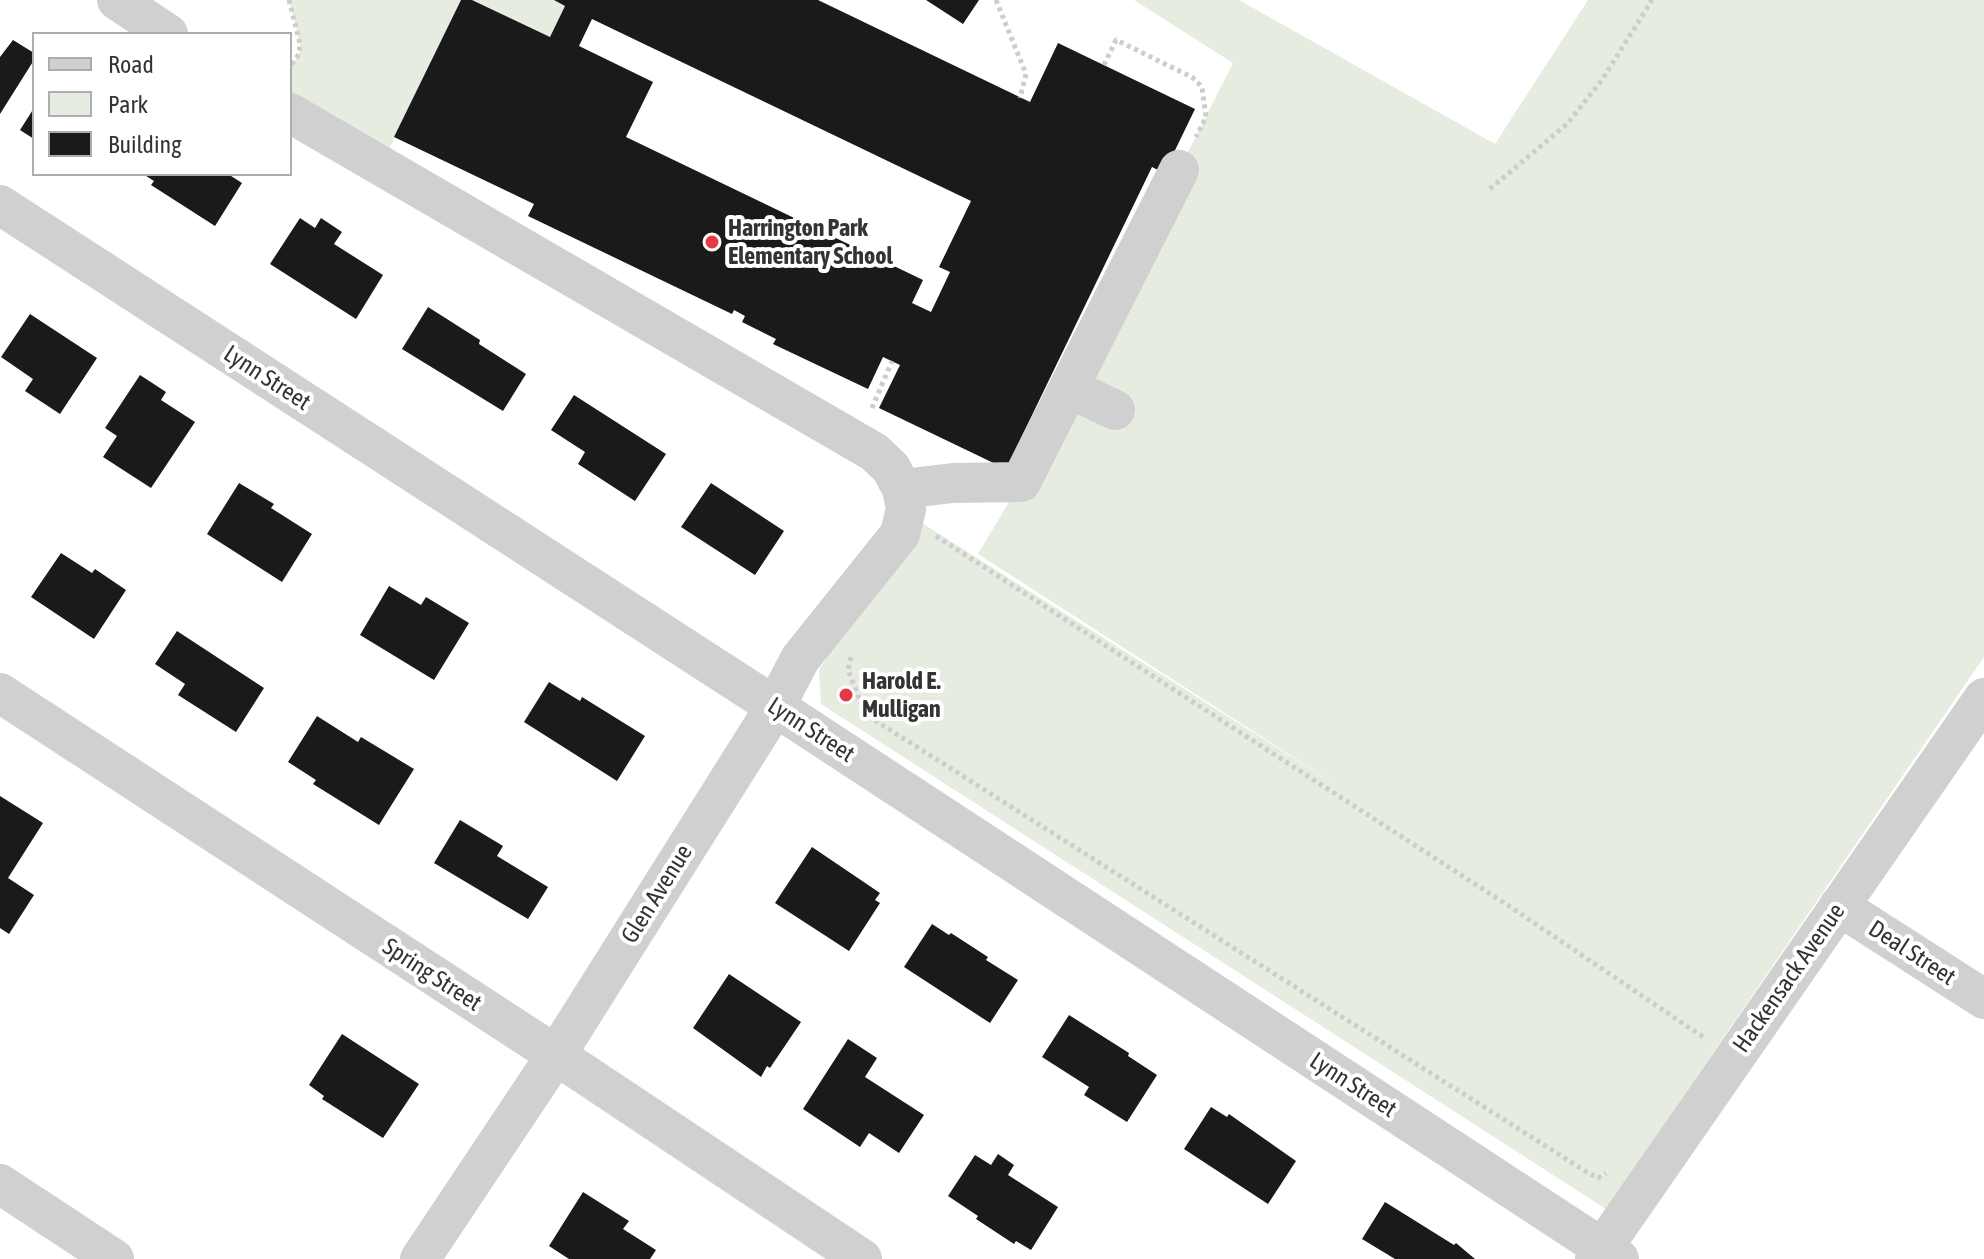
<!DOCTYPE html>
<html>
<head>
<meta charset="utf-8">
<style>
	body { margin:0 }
	#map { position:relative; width:1984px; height:1259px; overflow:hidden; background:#fff; font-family:"Asap Condensed",sans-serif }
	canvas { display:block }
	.legend { position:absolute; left:32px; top:32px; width:260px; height:144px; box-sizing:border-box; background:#fff; border:2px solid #adadad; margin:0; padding:10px 14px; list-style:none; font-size:24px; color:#333 }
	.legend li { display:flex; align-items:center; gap:16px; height:40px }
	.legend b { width:40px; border:2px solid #adadad }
</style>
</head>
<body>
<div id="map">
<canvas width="1984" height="1259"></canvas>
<ul class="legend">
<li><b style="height:10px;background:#d0d0d0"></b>Road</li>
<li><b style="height:22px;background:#e6ecdf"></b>Park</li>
<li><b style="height:22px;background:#1a1a1a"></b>Building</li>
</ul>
</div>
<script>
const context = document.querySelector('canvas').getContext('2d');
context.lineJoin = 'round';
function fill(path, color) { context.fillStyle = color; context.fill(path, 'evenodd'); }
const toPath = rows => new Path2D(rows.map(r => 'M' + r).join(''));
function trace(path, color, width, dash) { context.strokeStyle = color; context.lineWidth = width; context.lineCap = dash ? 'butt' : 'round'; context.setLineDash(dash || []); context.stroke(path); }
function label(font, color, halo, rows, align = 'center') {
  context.font = font + ' "Asap Condensed",sans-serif'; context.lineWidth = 8; context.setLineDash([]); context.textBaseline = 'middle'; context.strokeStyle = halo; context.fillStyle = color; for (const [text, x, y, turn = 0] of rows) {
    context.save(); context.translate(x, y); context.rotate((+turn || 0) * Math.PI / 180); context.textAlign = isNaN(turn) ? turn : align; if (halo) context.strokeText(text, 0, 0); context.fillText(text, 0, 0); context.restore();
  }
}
fill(toPath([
	[289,0,461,0,381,166,290,113,290,67,299,54,300,44],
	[472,0,554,0,565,6,550,37],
	[1134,0,1239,0,1495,144,1588,0,1984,0,1984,657,1606,1209,821,704,819,670,914,518,1352,795,978,554,1021,482,1233,63]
]), '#e6ecdf');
fill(toPath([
	[461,0,472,0,550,37,565,6,554,0,818,0,1030,102,1058,43,1195,109,1164,173,1152,167,1006,469,879,408,900,365,883,357,868,389,773,344,776,339,742,322,745,316,734,310,732,314,528,216,534,204,394,137],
	[592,19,971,201,939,267,950,272,931,312,912,303,923,280,626,137,653,82,579,46],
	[926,0,979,0,963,24],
	[13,40,34,53,34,60,0,114,0,57],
	[34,108,34,139,20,130],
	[143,174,228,174,242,183,215,226,151,185,154,181],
	[300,218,315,228,321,218,342,232,334,244,383,275,356,319,270,264],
	[428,307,480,340,479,344,526,374,503,411,402,349],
	[30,314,97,358,60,414,25,391,33,379,1,357],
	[140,375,166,392,161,400,195,422,151,488,103,457,117,436,105,428],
	[574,395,666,454,635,501,578,464,585,452,551,430],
	[239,483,274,504,271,508,312,534,282,582,207,534],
	[711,483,784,531,755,575,681,527],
	[61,553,92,573,95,569,126,590,94,639,31,597],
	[389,586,421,605,426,597,469,623,434,680,360,635],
	[177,631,264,688,236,732,178,695,185,684,155,664],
	[549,682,580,701,582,697,645,736,617,781,524,722],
	[317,716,358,742,361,737,414,769,379,825,313,784,316,780,288,762],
	[0,796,43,823,8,878,34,895,9,934,0,928],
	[460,820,503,846,497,856,548,887,528,919,434,863],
	[812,847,880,893,875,900,880,903,849,951,775,903],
	[932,924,949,935,951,933,988,957,986,960,1018,980,990,1023,904,967],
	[729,974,801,1022,770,1068,767,1066,761,1077,693,1028],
	[1069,1015,1129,1053,1128,1056,1157,1075,1127,1122,1084,1095,1089,1087,1042,1057],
	[342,1034,419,1084,383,1138,322,1099,324,1096,309,1085],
	[848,1039,877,1058,865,1077,924,1115,899,1153,869,1133,860,1147,803,1109],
	[1211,1107,1227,1117,1229,1114,1296,1161,1268,1204,1184,1149],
	[998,1154,1014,1165,1008,1175,1058,1207,1031,1250,1016,1241,1014,1244,976,1219,978,1216,948,1196,975,1155,991,1165],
	[583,1192,629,1221,623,1229,656,1250,650,1259,569,1259,549,1246],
	[1385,1202,1454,1245,1456,1243,1475,1259,1395,1259,1362,1239]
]), '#1a1a1a');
trace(toPath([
	[289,0,300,44,299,54,290,66],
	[996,0,1026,74,1020,98],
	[1104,65,1116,40,1192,77,1202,87,1206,117,1196,137],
	[1490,189,1567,124,1602,80,1652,0],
	[872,408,892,361],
	[936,536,1509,906,1703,1037],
	[851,657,848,670,865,714,1585,1171,1598,1178,1606,1173]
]), '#cdcdcd', 5, [4, 4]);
trace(toPath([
	[117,0,168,34],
	[290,113,874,452,891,468,902,489,906,509,900,534,800,659,775,707,556,1055,420,1259],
	[0,205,765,700,1619,1259],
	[1069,388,1115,410],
	[902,489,953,483,1021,482,1179,170],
	[0,693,556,1055,862,1259],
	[1839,906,1984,999],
	[0,1184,114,1259],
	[1595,1259,1984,698]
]), '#d0d0d0', 40);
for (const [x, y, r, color] of [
	[712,242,8,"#e63946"],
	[846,695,8,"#e63946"]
]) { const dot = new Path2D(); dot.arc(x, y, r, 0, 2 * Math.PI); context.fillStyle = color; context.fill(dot); trace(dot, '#fff', 3); }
label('bold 24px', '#333', '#fff', [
	["Harrington Park",728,228],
	["Elementary School",728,256],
	["Harold E.",862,681],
	["Mulligan",862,709]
], 'left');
label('24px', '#333', '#fff', [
	["Lynn Street",267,378,33],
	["Lynn Street",811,730,33],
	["Glen Avenue",657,894,-58],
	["Deal Street",1912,953,33],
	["Spring Street",432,975,33],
	["Hackensack Avenue",1789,978,-55],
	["Lynn Street",1353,1085,33]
]);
</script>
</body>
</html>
